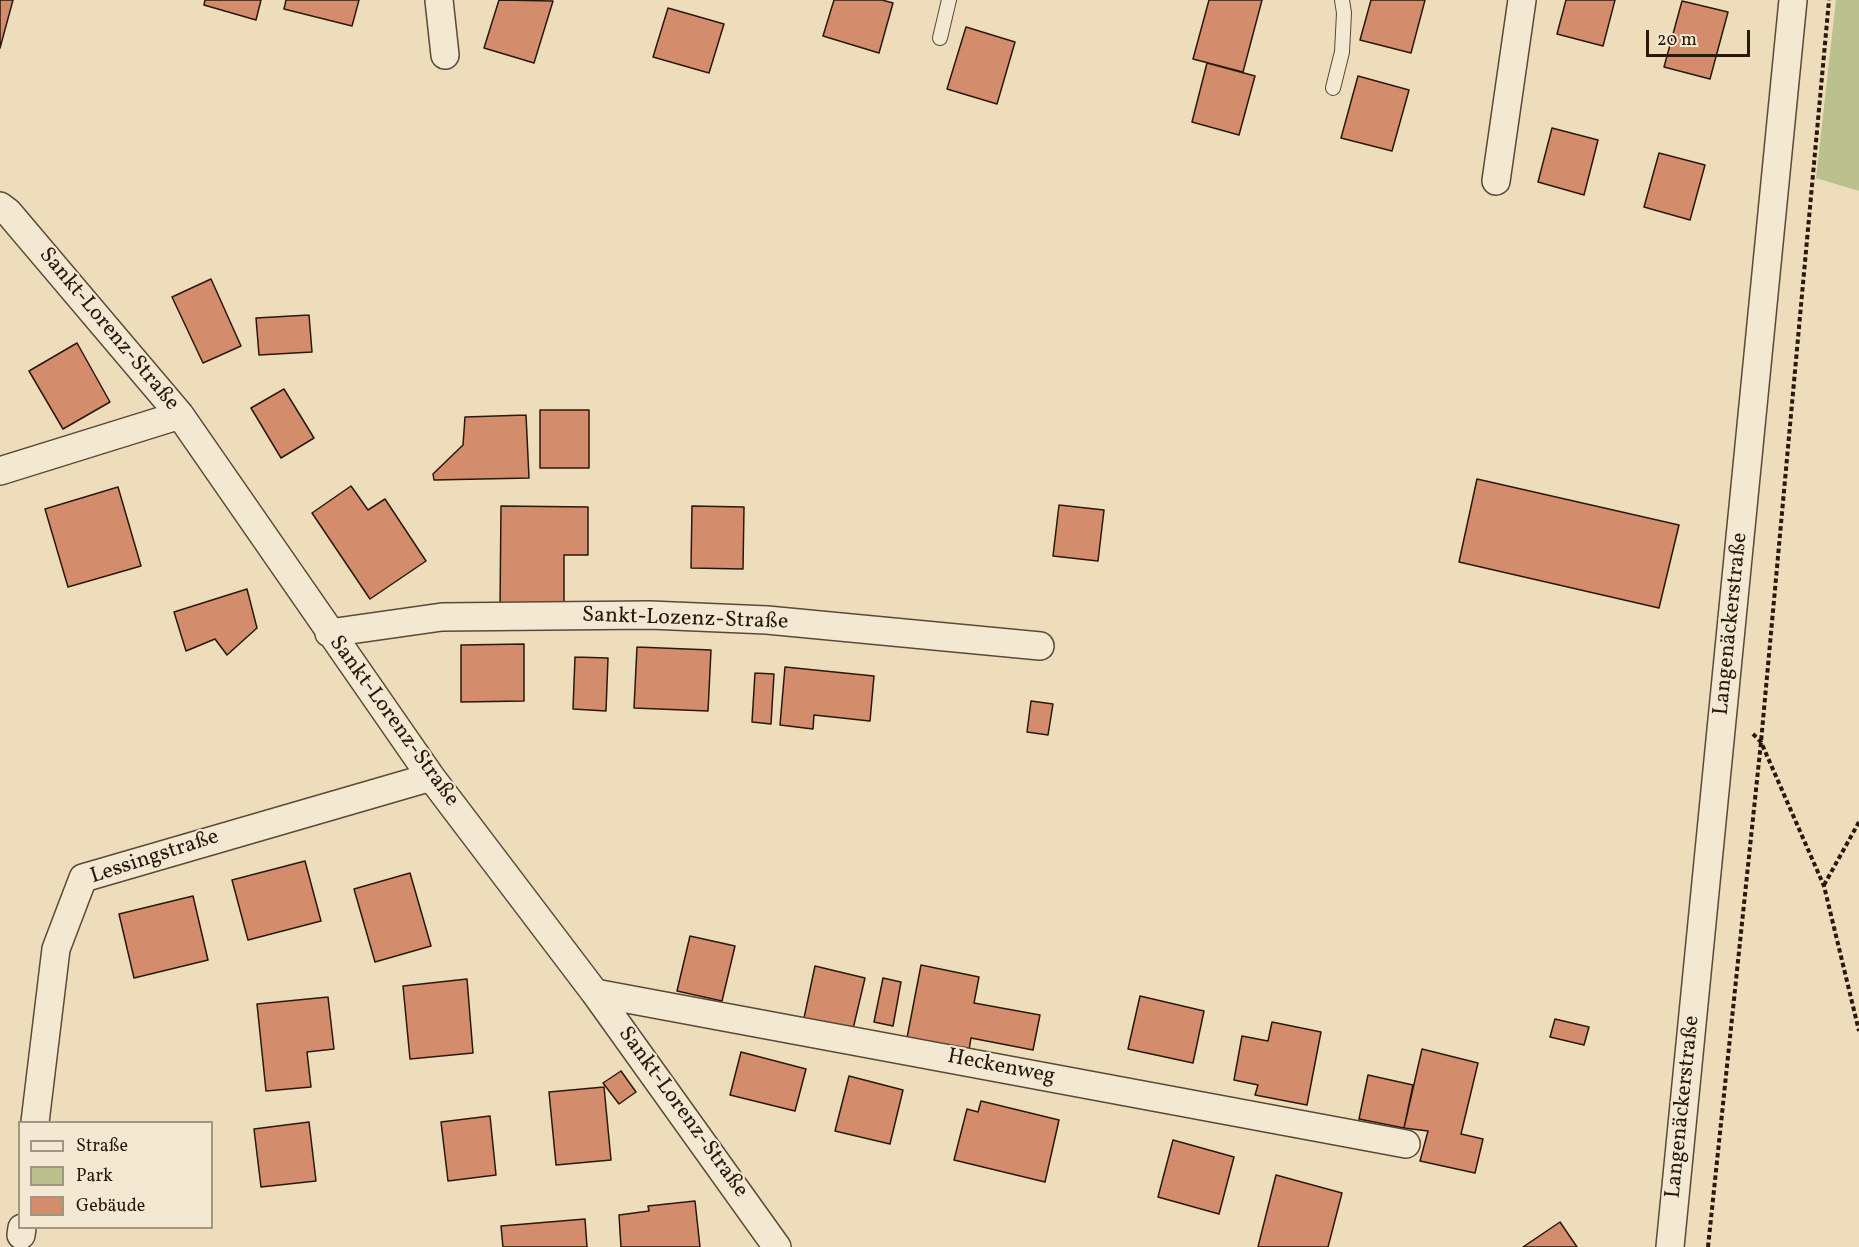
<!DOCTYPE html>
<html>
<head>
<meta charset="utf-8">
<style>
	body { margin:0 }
	#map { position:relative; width:1859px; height:1247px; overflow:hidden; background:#edddbb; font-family:Vollkorn,serif }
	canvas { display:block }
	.legend { position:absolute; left:18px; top:1121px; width:195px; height:108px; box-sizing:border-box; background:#f3e9d3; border:2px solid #a39584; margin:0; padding:8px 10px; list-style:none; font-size:18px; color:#2a180d }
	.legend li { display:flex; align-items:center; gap:12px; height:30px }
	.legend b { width:30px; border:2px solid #a39584 }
	.scale { position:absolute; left:1646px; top:30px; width:104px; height:27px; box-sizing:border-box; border:3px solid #2a180d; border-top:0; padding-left:8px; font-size:18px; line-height:21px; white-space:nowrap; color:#2a180d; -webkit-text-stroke:4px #f3e9d3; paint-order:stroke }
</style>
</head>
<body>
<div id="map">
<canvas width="1859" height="1247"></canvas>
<ul class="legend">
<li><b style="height:8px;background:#f3e9d3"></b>Straße</li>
<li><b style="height:16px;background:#bac08e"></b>Park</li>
<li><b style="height:16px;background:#d48d6c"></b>Gebäude</li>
</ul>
<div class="scale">20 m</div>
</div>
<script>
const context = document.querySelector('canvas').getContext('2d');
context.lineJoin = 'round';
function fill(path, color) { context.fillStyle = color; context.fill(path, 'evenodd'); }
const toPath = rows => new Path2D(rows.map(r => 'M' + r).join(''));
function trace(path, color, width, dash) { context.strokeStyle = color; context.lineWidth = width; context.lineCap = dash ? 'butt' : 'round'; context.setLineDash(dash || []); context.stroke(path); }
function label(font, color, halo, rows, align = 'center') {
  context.font = font + ' Vollkorn,serif'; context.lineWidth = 4.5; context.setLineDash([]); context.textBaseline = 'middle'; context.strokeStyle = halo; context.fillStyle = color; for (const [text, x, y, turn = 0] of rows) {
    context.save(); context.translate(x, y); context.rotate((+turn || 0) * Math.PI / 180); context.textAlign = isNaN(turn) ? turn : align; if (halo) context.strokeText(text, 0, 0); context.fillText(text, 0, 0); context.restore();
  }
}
fill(toPath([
	[1836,0,1859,0,1859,191,1816,178]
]), '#bac08e');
const building = toPath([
	[0,0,13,0,0,48,0,0],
	[205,0,261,0,256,20,204,5,205,0],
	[286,0,359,0,352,26,284,9,286,0],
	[499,0,553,1,534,63,484,48,499,0],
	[834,0,882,0,893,3,879,53,823,36,834,0],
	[1209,0,1262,0,1243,72,1193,59,1209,0],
	[1371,0,1425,0,1411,53,1360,40,1371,0],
	[1566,0,1615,0,1603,46,1557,34,1566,0],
	[1682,1,1728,12,1710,79,1664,67,1682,1],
	[668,8,724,24,709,73,653,57,668,8],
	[966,27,1015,42,997,104,947,89,966,27],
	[1207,63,1255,76,1239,135,1192,122,1207,63],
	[1358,76,1409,90,1392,151,1341,138,1358,76],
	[1552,128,1598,140,1584,195,1538,182,1552,128],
	[1659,153,1705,165,1690,220,1644,207,1659,153],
	[211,279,241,346,203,363,172,297,211,279],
	[309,315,312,352,259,355,256,318,309,315],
	[77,343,110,402,63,429,29,371,77,343],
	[284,389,314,438,281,458,251,408,284,389],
	[540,410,589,410,589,468,540,468,540,410],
	[526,415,529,478,434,480,433,474,463,445,465,417,526,415],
	[1477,479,1679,525,1659,608,1459,562,1477,479],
	[351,486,368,510,385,499,426,561,370,599,312,513,351,486],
	[118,487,141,566,68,587,45,509,118,487],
	[1059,505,1104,510,1098,561,1053,556,1059,505],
	[501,506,588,507,588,555,564,555,564,609,500,608,501,506],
	[692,506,744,507,743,569,691,568,692,506],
	[247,589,257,628,227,655,215,639,186,651,174,612,247,589],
	[524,644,524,701,461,702,461,645,524,644],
	[637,647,711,650,708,711,634,708,637,647],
	[575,657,608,658,606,711,573,709,575,657],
	[785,667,874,676,870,721,814,715,813,729,780,725,785,667],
	[755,673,774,674,771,724,752,722,755,673],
	[1031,701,1053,704,1048,735,1027,732,1031,701],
	[305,861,321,921,248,940,232,880,305,861],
	[410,873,431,946,375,962,354,889,410,873],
	[193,896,208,960,134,978,119,914,193,896],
	[690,936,735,946,722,1001,677,991,690,936],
	[921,965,979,977,974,1003,1040,1015,1033,1050,971,1038,969,1050,907,1038,921,965],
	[815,966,865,978,853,1029,804,1018,815,966],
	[883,978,901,982,893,1026,874,1022,883,978],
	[467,979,473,1053,410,1059,403,986,467,979],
	[1140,996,1204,1011,1193,1063,1128,1049,1140,996],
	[328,997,334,1049,307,1052,311,1087,266,1091,257,1004,328,997],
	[1555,1019,1589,1027,1584,1045,1550,1037,1555,1019],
	[1272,1022,1321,1032,1307,1105,1255,1095,1258,1085,1234,1080,1242,1036,1268,1041,1272,1022],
	[1422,1049,1478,1063,1461,1134,1483,1139,1475,1173,1420,1161,1428,1131,1404,1128,1422,1049],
	[741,1052,806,1069,795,1111,730,1095,741,1052],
	[621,1071,636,1092,619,1104,603,1083,621,1071],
	[1368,1075,1413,1085,1404,1128,1359,1119,1368,1075],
	[849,1076,903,1090,890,1144,835,1131,849,1076],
	[604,1087,611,1160,556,1165,549,1092,604,1087],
	[981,1101,1059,1120,1045,1182,954,1160,967,1109,978,1112,981,1101],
	[490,1116,496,1175,448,1181,441,1122,490,1116],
	[309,1122,316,1181,261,1187,254,1129,309,1122],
	[1173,1140,1234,1157,1219,1214,1158,1197,1173,1140],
	[1276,1175,1342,1193,1328,1247,1258,1247,1276,1175],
	[695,1201,700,1247,621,1247,619,1215,649,1211,648,1206,695,1201],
	[585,1219,587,1247,503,1247,501,1226,585,1219],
	[1560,1222,1577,1247,1523,1247,1560,1222]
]);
fill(building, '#d48d6c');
trace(building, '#2a180d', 1.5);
const service = toPath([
	[940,38,949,0],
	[1333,88,1342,52,1344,13,1342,0]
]);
const minor = toPath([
	[439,0,445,55],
	[1496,181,1522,0],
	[0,206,8,212,180,415,431,777,595,993,777,1247],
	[0,471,180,415],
	[329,633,442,617,650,615,767,620,1040,646],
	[595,993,1406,1144],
	[35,1122,56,949,83,878,431,777],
	[21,1235,22,1228],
	[1670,1247,1793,0]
]);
trace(service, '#5b4938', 16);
trace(minor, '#5b4938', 30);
trace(toPath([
	[1753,734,1761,742,1824,886,1859,1031],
	[1824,885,1859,822],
	[1708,1247,1761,742,1829,0]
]), '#2a180d', 4, [4.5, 3]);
trace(service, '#f3e9d3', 14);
trace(minor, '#f3e9d3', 27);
label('22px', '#2a180d', '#f3e9d3', [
	["Sankt-Lorenz-Straße",108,330,50],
	["Sankt-Lozenz-Straße",685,620,2],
	["Langenäckerstraße",1732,624,-84],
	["Sankt-Lorenz-Straße",393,722,54],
	["Lessingstraße",155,858,-18],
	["Heckenweg",1001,1068,11],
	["Langenäckerstraße",1684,1107,-84],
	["Sankt-Lorenz-Straße",682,1113,54]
]);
</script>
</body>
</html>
